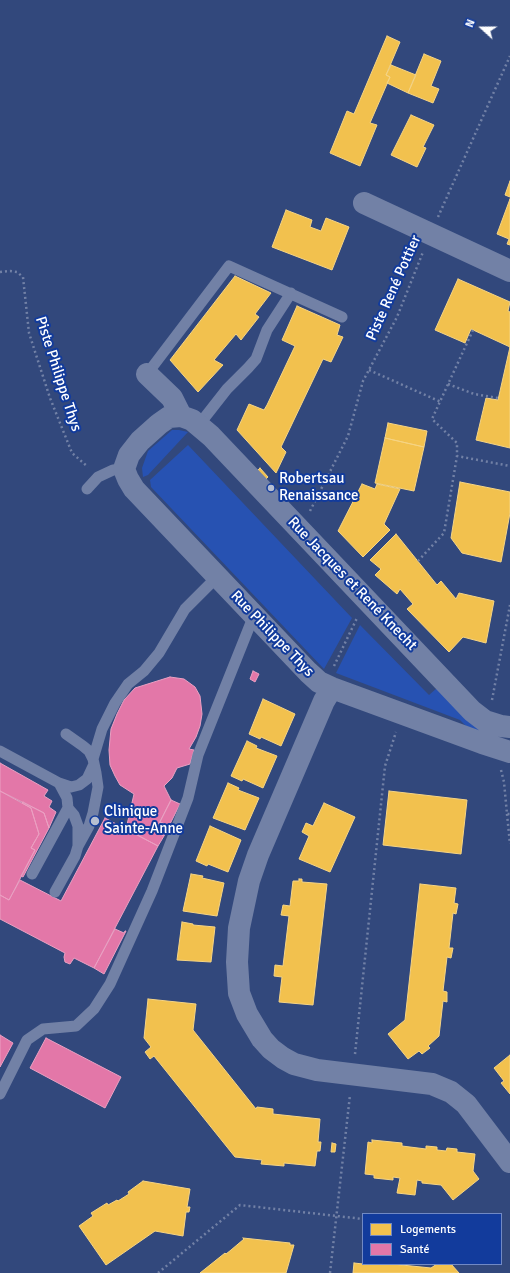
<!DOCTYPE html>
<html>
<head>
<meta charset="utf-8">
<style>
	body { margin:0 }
	#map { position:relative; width:510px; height:1273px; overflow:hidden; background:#32487c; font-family:Signika,sans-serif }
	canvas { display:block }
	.legend { position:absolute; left:362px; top:1213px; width:140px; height:52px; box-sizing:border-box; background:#123b9c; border:1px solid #7189c4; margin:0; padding:5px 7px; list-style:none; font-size:12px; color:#fff }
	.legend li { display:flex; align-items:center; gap:8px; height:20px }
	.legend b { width:20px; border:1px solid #7189c4 }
	.north { position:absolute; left:462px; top:8px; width:40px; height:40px; -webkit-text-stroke:3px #123b9c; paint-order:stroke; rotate:291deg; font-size:11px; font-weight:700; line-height:16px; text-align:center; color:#fff }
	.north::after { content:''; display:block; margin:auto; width:14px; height:18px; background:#fff; clip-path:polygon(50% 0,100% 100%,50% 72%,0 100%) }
</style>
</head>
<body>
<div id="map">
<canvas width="510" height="1273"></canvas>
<ul class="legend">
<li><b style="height:11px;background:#f2c14e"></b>Logements</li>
<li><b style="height:11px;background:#e377a8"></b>Santé</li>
</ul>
<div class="north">N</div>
</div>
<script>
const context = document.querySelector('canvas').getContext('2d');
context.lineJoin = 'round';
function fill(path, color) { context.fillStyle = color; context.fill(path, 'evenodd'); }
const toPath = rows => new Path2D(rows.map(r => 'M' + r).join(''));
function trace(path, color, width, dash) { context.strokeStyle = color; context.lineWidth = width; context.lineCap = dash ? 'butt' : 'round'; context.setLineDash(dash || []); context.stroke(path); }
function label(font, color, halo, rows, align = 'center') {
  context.font = font + ' Signika,sans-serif'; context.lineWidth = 4; context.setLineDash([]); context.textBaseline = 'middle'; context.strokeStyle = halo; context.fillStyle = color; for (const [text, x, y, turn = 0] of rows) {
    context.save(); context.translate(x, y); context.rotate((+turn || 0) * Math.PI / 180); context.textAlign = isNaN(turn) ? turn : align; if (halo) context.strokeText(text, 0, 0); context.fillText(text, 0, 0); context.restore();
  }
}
fill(toPath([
	[172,430,179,430,188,432,148,475,143,477,142,468,148,451],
	[188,445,352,618,324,669,151,487,150,480],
	[360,625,429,695,437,688,481,729,480,733,468,728,460,720,336,673]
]), '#2752b2');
const homes = toPath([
	[387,36,400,42,386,75,390,77,370,123,377,125,360,166,330,153,347,111,354,114,387,36],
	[424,54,441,61,431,86,439,89,433,103,408,93,424,54],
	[391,65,416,75,408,93,387,83,390,77,386,75,391,65],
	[411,115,434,125,423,147,426,148,417,167,391,155,411,115],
	[510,181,510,197,505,195,510,181],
	[510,199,510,245,507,244,509,239,497,234,510,199],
	[286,210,312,220,310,227,321,231,326,218,349,227,332,270,272,247,286,210],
	[235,276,271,293,255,314,259,317,241,340,236,334,214,360,223,365,198,392,170,360,235,276],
	[458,279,510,302,508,311,510,312,510,448,476,440,486,398,498,400,510,347,471,329,465,343,435,330,458,279],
	[297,306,340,325,337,335,343,337,331,362,323,359,281,447,286,452,276,473,237,430,249,404,264,410,267,405,295,346,282,340,297,306],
	[388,423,427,431,424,447,385,438,388,423],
	[385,438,424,447,414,491,375,483,385,438],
	[260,468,268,477,265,480,257,471,260,468],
	[460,482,510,492,510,513,501,562,462,553,451,538,460,482],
	[362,484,375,489,377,484,400,489,384,524,390,530,363,557,338,531,362,484],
	[396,534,437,585,441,581,456,599,459,593,494,601,486,643,463,637,449,652,407,609,413,604,400,589,397,594,375,575,381,569,370,560,396,534],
	[263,699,295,714,281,746,261,737,260,739,249,734,263,699],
	[247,741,257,746,256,748,277,756,263,788,243,779,242,781,231,776,247,741],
	[228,783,239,788,238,790,259,798,245,830,213,818,228,783],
	[389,791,467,800,461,854,383,845,389,791],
	[324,803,355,817,330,872,299,859,309,836,302,832,306,823,313,826,324,803],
	[210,826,241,840,228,872,208,864,207,866,196,861,210,826],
	[191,874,203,876,202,878,224,883,217,916,183,911,191,874],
	[299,879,302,879,302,882,327,884,313,1005,279,1002,282,977,274,976,275,965,283,966,289,916,281,915,283,905,290,906,293,881,299,881,299,879],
	[420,884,456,888,454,903,458,904,456,914,453,913,449,948,453,948,451,958,447,957,443,991,447,992,447,1002,443,1001,439,1036,428,1046,430,1048,422,1054,419,1051,408,1059,388,1034,405,1020,420,884],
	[182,922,193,924,193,925,215,927,211,962,177,960,182,922],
	[148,999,196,1004,193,1030,256,1109,257,1107,273,1109,273,1114,320,1119,318,1142,321,1142,320,1151,317,1151,315,1166,284,1163,284,1166,261,1164,262,1160,235,1157,154,1056,150,1059,145,1052,151,1047,144,1038,148,999],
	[510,1055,510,1094,501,1083,504,1081,494,1068,510,1055],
	[372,1140,402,1143,402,1146,426,1149,426,1146,437,1147,437,1150,446,1151,447,1148,457,1149,457,1152,475,1154,473,1171,479,1179,453,1200,441,1185,422,1183,422,1181,417,1180,415,1195,397,1193,400,1178,393,1177,393,1180,374,1178,374,1175,365,1174,368,1142,372,1143,372,1140],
	[332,1143,336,1144,335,1152,331,1152,332,1143],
	[143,1181,190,1189,187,1207,190,1207,189,1212,186,1212,183,1236,155,1231,106,1265,79,1226,93,1216,91,1213,107,1203,108,1205,117,1200,118,1201,129,1194,128,1192,143,1181],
	[243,1238,290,1243,290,1245,294,1245,286,1273,200,1273,225,1253,226,1254,231,1250,244,1239,243,1238],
	[354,1263,363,1264,392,1264,431,1268,437,1264,451,1264,459,1273,353,1273,354,1263]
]);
fill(homes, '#f2c14e');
trace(homes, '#f6d483', 1);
const health = toPath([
	[253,671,259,674,255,682,250,679,253,671],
	[170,677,184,679,195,687,200,696,202,714,200,726,196,737,189,749,194,750,190,764,177,768,172,778,164,786,171,800,155,831,164,836,158,846,126,829,134,794,120,785,115,776,110,765,109,750,111,729,117,714,124,700,135,688,170,677],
	[0,763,48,790,44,796,52,801,49,807,56,812,49,828,44,813,0,791,0,763],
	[0,791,31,808,39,834,31,848,35,850,9,900,0,895,0,791],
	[171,800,180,804,169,826,160,822,171,800],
	[23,802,44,813,49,828,23,877,21,876,35,850,31,848,39,834,31,808,22,803,23,802],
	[105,818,158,846,94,968,74,958,70,964,65,962,64,957,65,953,0,919,0,895,9,900,20,880,61,901,105,818],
	[160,822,169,826,164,836,155,831,160,822],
	[115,929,124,933,125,931,126,931,104,974,94,968,115,929],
	[0,1035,13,1043,0,1067,0,1035],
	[46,1038,121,1077,105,1108,30,1068,46,1038]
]);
fill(health, '#e377a8');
trace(health, '#eba0c2', 1);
trace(toPath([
	[438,217,510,56],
	[0,272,10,271,17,272,23,277,29,333,50,398,72,453,88,467],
	[473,330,432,419,457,443,457,456,510,466],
	[369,370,441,402],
	[448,384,474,394,498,398],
	[310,511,348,436,363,381,397,317,423,252],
	[418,561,444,533,457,456],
	[334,666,357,618],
	[492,700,510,605],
	[501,770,504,782,507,814,510,814],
	[507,814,510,844],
	[355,1054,385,766,396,732],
	[158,1273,240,1205,363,1219],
	[330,1273,350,1095]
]), '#7281a6', 2.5, [2, 3]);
trace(toPath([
	[147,374,229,266,342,317],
	[198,426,227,389,248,368,256,359,267,330,291,293],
	[87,489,98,477,113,470,124,469],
	[66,734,83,746,89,751,93,759,96,773,98,787,93,813,89,826,78,846],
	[0,751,59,783,67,798,68,808,32,874],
	[93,759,102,729,115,703,128,684,144,671,159,653,185,609,217,577],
	[59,783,71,787,79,785,87,779,94,764],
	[55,892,75,856,78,846,78,826,74,815,68,808],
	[0,1094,27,1040,43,1029,76,1026,94,1009,110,984,152,891,188,798,198,755,254,615]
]), '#7281a6', 11);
trace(toPath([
	[364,203,510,271],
	[147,374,172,398,181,416],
	[332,688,324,701,258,855,249,881,239,928,237,962,239,993,247,1014,262,1039,271,1049,283,1058,294,1064,317,1070,432,1084,451,1092,466,1104,510,1162],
	[510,727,501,726,485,721,472,711,211,436,192,420,181,416,169,417,159,424,140,441,129,455,124,469,128,479,134,489,308,672,319,682,332,688,482,743,510,752]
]), '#7281a6', 22);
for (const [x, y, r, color] of [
	[271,488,4,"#b7bfd1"],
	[95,821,5,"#b7bfd1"]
]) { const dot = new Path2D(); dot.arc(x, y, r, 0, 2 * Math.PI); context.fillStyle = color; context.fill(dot); trace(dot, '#123b9c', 1.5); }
label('15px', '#fff', '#123b9c', [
	["Piste René Pottier",394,288,-66],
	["Piste Philippe Thys",58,374,72],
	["Rue Jacques et René Knecht",352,584,46],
	["Rue Philippe Thys",272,634,46]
]);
label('15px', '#fff', '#123b9c', [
	["Robertsau",279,479],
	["Renaissance",279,496],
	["Clinique",104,812],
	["Sainte-Anne",104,829]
], 'left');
</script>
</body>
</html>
